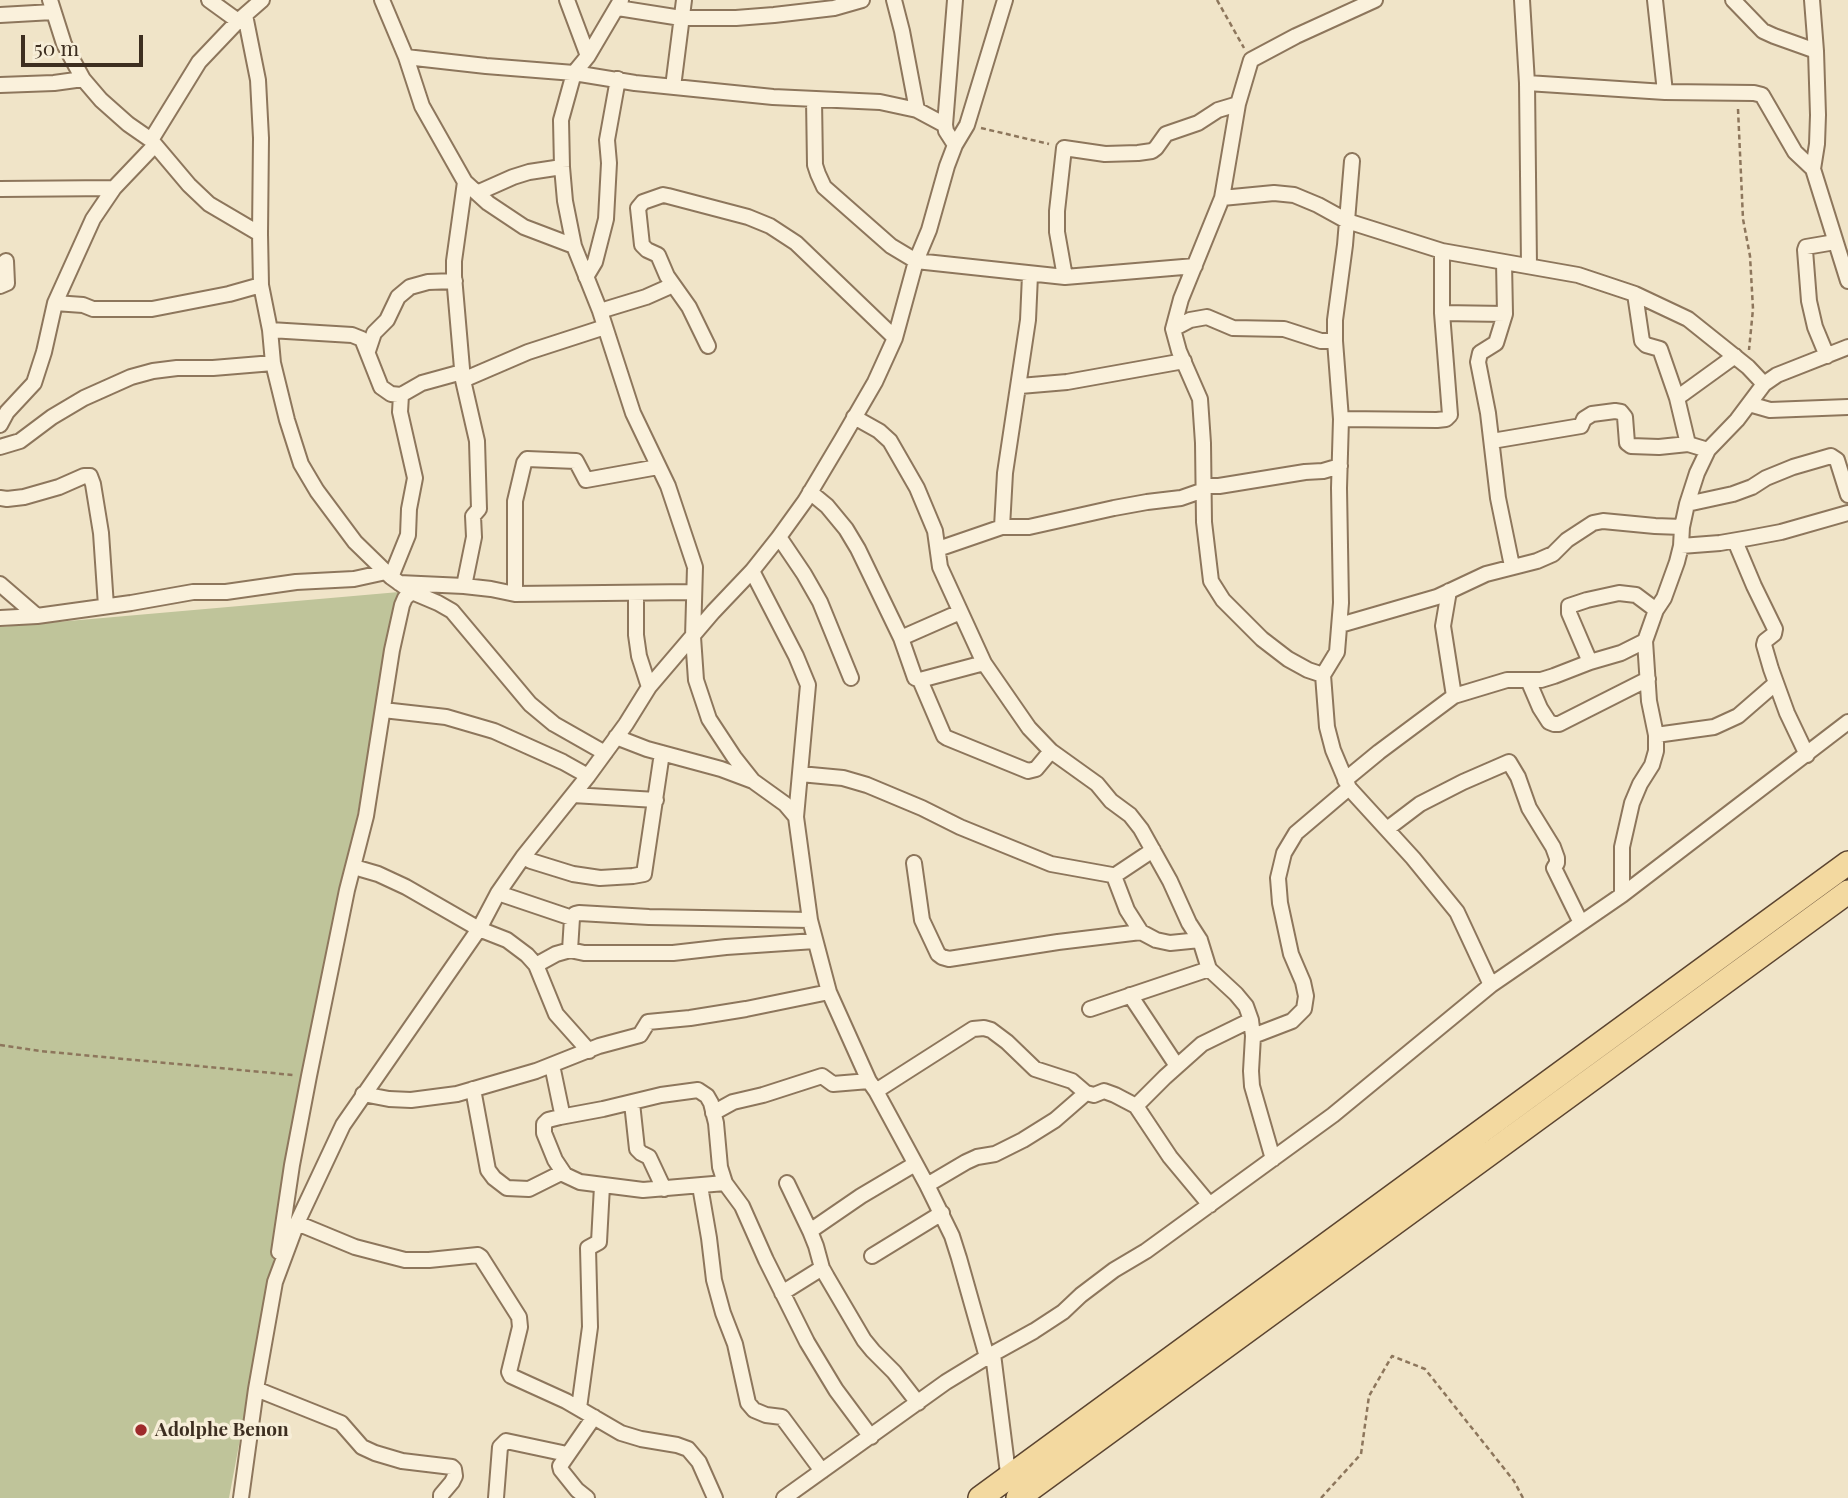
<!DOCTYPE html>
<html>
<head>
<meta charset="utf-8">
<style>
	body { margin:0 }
	#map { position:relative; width:1848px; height:1498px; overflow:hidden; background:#f0e4c8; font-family:"Playfair Display",serif }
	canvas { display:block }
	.scale { position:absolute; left:21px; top:35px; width:122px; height:32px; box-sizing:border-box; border:4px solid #3d2e20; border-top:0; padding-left:9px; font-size:21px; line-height:24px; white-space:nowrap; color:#3d2e20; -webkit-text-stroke:5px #f7eed8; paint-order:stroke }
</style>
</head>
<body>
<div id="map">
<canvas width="1848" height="1498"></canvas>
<div class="scale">50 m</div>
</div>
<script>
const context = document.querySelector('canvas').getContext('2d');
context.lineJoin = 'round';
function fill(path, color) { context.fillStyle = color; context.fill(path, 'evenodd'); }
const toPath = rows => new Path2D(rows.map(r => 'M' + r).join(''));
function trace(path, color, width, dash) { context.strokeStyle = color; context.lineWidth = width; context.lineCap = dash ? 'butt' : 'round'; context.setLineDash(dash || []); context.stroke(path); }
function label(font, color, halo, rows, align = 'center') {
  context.font = font + ' "Playfair Display",serif'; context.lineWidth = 7; context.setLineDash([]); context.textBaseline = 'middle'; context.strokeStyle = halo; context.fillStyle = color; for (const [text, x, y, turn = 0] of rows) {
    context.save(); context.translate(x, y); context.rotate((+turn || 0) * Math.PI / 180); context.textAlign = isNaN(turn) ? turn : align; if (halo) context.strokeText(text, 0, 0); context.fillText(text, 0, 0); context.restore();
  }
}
fill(toPath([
	[399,592,229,1498,0,1498,0,627]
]), '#bfc49a');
const street = toPath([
	[50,0,64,44,83,79,101,100,128,124,151,140,189,185,209,204,260,234,261,285,270,330,273,363,287,420,301,464,317,491,355,542,391,577,412,592,438,603,452,611,530,704,554,724,605,753],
	[209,0,238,21],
	[382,0,406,57,422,106,465,182,488,203,524,227,574,246],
	[567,0,588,56],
	[621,0,588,56,574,73,561,120,562,167,565,201,574,246,600,311,633,413,668,486,695,567,693,637,696,680,709,719,734,757,753,781],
	[894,0,902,31,917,110],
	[1375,0,1296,36,1251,60,1238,104,1222,198,1181,299,1173,329,1179,351,1200,399,1203,443,1204,522,1211,581,1223,600,1262,639,1288,659,1308,670,1323,675,1327,727,1333,750,1349,788,1413,858,1457,912,1491,985],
	[1522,0,1527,83,1529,266],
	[1655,0,1665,92],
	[1733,0,1763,31,1774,36,1816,51],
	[1812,0,1816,51,1818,115,1817,144,1813,169],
	[618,8,681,18,736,18,774,15,834,8,862,0],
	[0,15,53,12],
	[245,15,258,80,261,138,260,234],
	[406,57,486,66,574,73,635,83,773,97,880,102,917,110,945,125,946,131,955,145],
	[1527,83,1665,92,1754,93,1762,95,1795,152,1813,169,1848,281],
	[0,85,54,83,83,79],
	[673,87,684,0],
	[814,99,815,165,818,174,824,187,891,246,916,261,1065,277,1195,266],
	[945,125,955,0],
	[151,140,199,62,238,21,262,0],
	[0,189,114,188],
	[477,193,513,177,529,172,562,167],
	[1222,198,1274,193,1294,195,1318,205,1347,221,1442,251,1578,275,1635,294,1688,319,1748,367,1764,384],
	[1504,262,1505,314,1496,343,1480,353,1478,362,1488,413,1498,498,1512,566],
	[586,277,595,262,606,219,609,163,607,140,618,79],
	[1065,277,1057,232,1057,211,1064,148,1105,154,1138,153,1152,151,1156,148,1166,134,1198,123,1218,110,1238,104],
	[0,286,7,283,6,261],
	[1635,294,1642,341,1646,345,1660,349,1677,398,1688,444,1708,450],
	[55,303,83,305,93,309,152,309,229,294,261,285],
	[600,311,646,297,673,285],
	[1442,313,1505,314],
	[1173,329,1190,320,1207,317,1233,328,1284,329,1321,341,1335,341],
	[270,330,352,335,362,339,381,387,391,394,401,395],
	[708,346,689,307,667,276,658,255,647,250,642,245,638,208,643,202,663,195,668,196,748,217,770,226,796,243,895,338],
	[368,351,374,333,387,320,398,297,410,287,428,282,455,281],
	[1827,356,1815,327,1809,301,1805,250,1806,247,1835,242],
	[463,380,528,352,605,327],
	[1020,386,1067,382,1184,361],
	[1677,398,1735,356],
	[1749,404,1770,410,1848,407],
	[854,417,879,431,890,441,917,488,935,531,940,567,984,663,1029,728,1051,751,1097,784,1111,801,1130,815,1141,829,1170,881,1189,923,1200,940,1209,969,1236,994,1246,1006,1251,1020,1253,1036,1251,1071,1252,1086,1273,1159],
	[1341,419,1437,420,1446,419,1450,415,1442,313,1442,251],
	[0,425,7,412,34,383,44,352,55,303,93,219,114,188,155,145],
	[1492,441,1581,426,1584,419,1592,414,1615,411,1621,412,1625,417,1627,443,1631,446,1659,447,1688,444],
	[0,447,20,441,52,417,84,398,131,377,153,371,177,368,213,368,273,363],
	[1204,486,1219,486,1305,472,1323,471,1340,466],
	[810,492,827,506,846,529,858,549,901,638,915,678,920,680,984,663],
	[0,498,7,499,24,497,59,487,84,476,90,476,93,484,101,533,106,606],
	[1687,504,1733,494,1752,487,1766,478,1793,467,1831,456,1837,460,1848,495],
	[1002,527,1005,473,1028,320,1030,275],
	[779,537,804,574,820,602,851,678],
	[1735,541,1754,586,1775,629,1774,634,1765,641,1764,645,1771,669,1787,713,1807,755],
	[1681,546,1720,543,1749,538,1781,532,1848,513],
	[938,549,1002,527,1029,527,1114,508,1147,502,1181,498,1204,490],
	[752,571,796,656,808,685,796,817],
	[391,577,408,535,409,509,415,478,400,412,401,395,422,383,462,372],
	[399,583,464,586,491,589,515,594,693,592],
	[0,584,37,616],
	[464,586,474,537,473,516,479,509,477,441,463,380,454,276,454,261,465,182],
	[1449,591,1443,626,1454,696],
	[636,593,636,635,639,656,649,687],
	[515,594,515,501,524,463,527,459,576,461,586,480,658,467],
	[0,618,37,616,131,603,193,592,226,592,296,582,354,579,386,572],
	[1340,625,1437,597,1486,574,1537,561,1553,554,1567,540,1593,523,1603,521,1655,526,1682,527],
	[901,638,960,612],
	[1590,662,1569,613,1569,606,1587,600,1619,593,1636,595,1656,610],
	[1323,675,1337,652,1341,603,1339,488,1341,419,1335,341,1335,320,1345,245,1352,161],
	[920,680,944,736,947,738,1028,771,1036,769,1051,751],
	[1528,680,1540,708,1549,722,1554,724,1559,724,1648,679],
	[383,710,446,717,494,731,563,762,588,776],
	[1656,735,1714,727,1738,716,1776,683],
	[616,737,647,749,721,769,753,781,785,804,796,817,810,920,829,992,869,1081,876,1091,927,1185,952,1236,959,1258,987,1357],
	[800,774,843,778,867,785,922,808,960,827,1051,864,1112,875,1114,876,1127,910,1141,932,1156,940,1170,943,1200,940],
	[1345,780,1379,752,1454,696,1507,680,1541,680,1554,676,1590,662,1621,653,1645,641],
	[573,795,656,800],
	[1387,829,1420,804,1463,782,1509,762,1518,777,1529,808,1553,847,1557,858,1557,863,1554,868,1581,923],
	[523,857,531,861,573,874,600,878,633,876,644,874,662,753],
	[914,863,922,920,938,954,942,957,949,959,1058,942,1141,932],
	[354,867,378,874,406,887,479,929,507,940,527,955,536,965,556,1014,589,1051],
	[1114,876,1153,850],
	[498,893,572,918],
	[1622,895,1622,847,1632,803,1640,784,1652,765,1656,751,1656,735,1649,701,1645,641,1656,610,1664,598,1677,562,1681,546,1682,527,1687,504,1697,473,1708,450,1737,420,1764,384,1777,375,1848,347],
	[570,950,584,953,673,953,726,947,815,941],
	[536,965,556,954,570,950,572,918,575,914,579,913,649,917,810,920],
	[1130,995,1177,1066],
	[1090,1009,1209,969],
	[1253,1036,1292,1021,1304,1009,1306,996,1303,982,1291,954,1280,903,1278,878,1284,853,1296,833,1349,788],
	[552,1065,562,1113,560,1117,548,1120,544,1124,544,1133,555,1160,565,1175,580,1182,643,1190,725,1183],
	[473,1089,488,1170,494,1178,507,1188,529,1189,563,1172],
	[876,1091,973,1029,984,1028,991,1030,1007,1042,1035,1069,1072,1081,1086,1093,1094,1095,1104,1091,1115,1095,1136,1106,1170,1157,1210,1205],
	[363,1094,389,1099,411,1100,457,1094,536,1071,599,1046,640,1035,648,1022,690,1018,746,1009,829,992],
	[632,1103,637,1149,641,1153,649,1157,664,1189],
	[1136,1106,1165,1077,1202,1044,1251,1020],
	[713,1113,733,1102,763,1095,822,1076,833,1084,869,1081],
	[560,1117,603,1109,661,1095,698,1090,707,1096,711,1103,716,1123,720,1167,725,1183,742,1206,766,1260,807,1342,836,1390,871,1437],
	[787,1183,810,1231,816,1246,822,1268,827,1277,864,1340,873,1351,894,1372,918,1403],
	[927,1185,966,1162,977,1157,995,1154,1023,1140,1055,1120,1086,1093],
	[700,1186,709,1238,714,1280,723,1313,735,1344,748,1403,754,1410,766,1415,782,1417,822,1471],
	[297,1223,355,1247,405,1260,429,1260,478,1255,481,1257,519,1317,520,1327,509,1372,511,1376,566,1401,621,1433,641,1439,677,1445,688,1449,699,1462,715,1498],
	[810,1231,861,1196,915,1164],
	[279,1252,292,1165,309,1076,347,890,366,816,392,650,402,605,405,598,412,592],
	[872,1256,942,1213],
	[782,1293,822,1268],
	[993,1354,1009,1481],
	[256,1389,341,1423,362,1447,375,1453,402,1461,452,1467,454,1469,455,1476,452,1482,441,1495,441,1498],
	[579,1408,590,1327,588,1248,599,1242,602,1186],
	[241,1498,256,1389,275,1282,297,1223,343,1125,479,929,498,893,523,857,588,776,626,724,649,687,713,612,752,571,779,537,805,501,842,439,875,382,895,338,916,261,929,230,947,166,955,145,967,125,1005,0],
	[496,1498,500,1447,506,1441,567,1454],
	[587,1498,577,1490,561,1470,560,1466,594,1417],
	[784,1498,946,1382,987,1357,1034,1331,1063,1312,1081,1295,1114,1270,1146,1251,1333,1115,1491,985,1622,895,1848,722]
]);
const primary = toPath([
	[980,1498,1848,863],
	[1018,1498,1848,892]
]);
trace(street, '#8d765c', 18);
trace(primary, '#5b4430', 26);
trace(toPath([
	[1217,0,1244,48],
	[1738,109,1743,219,1750,256,1753,309,1749,350],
	[981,128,1049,144],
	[0,1045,40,1051,293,1075],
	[1321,1498,1361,1454,1369,1396,1392,1356,1425,1369,1514,1481,1523,1498]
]), '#8d765c', 2.5, [5, 3.5]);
trace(street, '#faf1dc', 14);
trace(primary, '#f3d9a0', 23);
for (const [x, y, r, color] of [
	[141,1430,7,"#9e2a2b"]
]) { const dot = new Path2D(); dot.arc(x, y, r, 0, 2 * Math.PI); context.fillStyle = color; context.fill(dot); trace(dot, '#f7eed8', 2.5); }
label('bold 19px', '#3d2e20', '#f7eed8', [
	["Adolphe Benon",155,1430]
], 'left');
</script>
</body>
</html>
